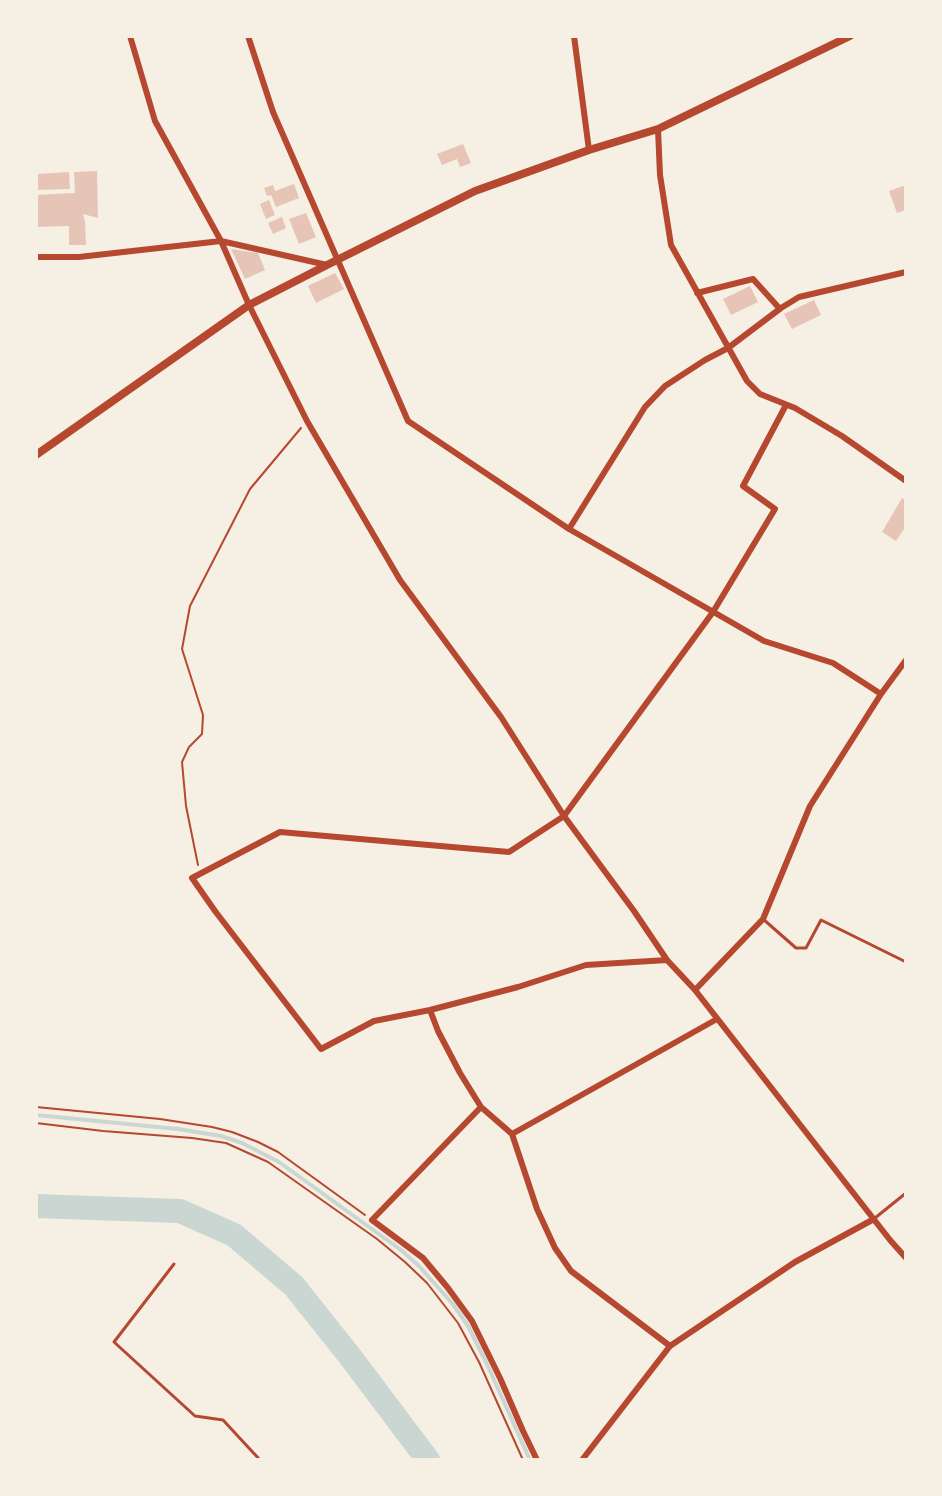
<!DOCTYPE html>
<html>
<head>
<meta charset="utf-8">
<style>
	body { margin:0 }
	#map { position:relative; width:942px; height:1496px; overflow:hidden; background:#f6efe4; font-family:Literata,serif }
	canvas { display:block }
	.frame { position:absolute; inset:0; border:38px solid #f6efe4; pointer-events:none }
</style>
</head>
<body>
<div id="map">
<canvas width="942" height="1496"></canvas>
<div class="frame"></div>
</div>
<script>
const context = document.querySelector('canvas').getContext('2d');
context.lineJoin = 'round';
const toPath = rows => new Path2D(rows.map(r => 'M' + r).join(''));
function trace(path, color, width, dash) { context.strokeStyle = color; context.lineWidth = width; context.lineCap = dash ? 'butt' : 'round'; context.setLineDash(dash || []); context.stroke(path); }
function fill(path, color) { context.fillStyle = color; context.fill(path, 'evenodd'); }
trace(toPath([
	[36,1115,178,1129,221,1136,242,1143,279,1162,401,1250,419,1266,452,1303,468,1326,486,1362,530,1460]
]), '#c9d6d2', 4);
trace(toPath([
	[36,1206,180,1211,234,1235,294,1286,352,1359,428,1460]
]), '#c9d6d2', 24);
fill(toPath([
	[463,144,471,163,460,167,457,159,442,165,437,154],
	[97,171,98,218,83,214,85,221,86,245,69,245,69,226,36,227,36,195,75,193,74,172],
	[69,172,70,189,36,190,36,174],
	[294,184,299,198,276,207,271,195,267,196,264,188,273,185,275,191],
	[906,185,906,210,897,213,889,191],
	[269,200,275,215,266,219,260,204],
	[306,213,316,237,299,244,289,219],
	[282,217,286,228,273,234,268,223],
	[231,249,258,253,265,270,245,279],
	[335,273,344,289,316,303,308,286],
	[750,286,758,302,731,315,723,299],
	[814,300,821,315,792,329,784,314],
	[902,498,906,501,906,526,896,541,882,532]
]), '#e6c5b7');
trace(toPath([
	[198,865,186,806,182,762,189,747,202,734,203,715,182,649,190,606,250,489,301,428],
	[36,1107,160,1119,212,1127,232,1132,258,1142,278,1152,365,1215],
	[36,1123,103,1131,192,1138,226,1143,268,1162,377,1239,405,1262,427,1283,458,1323,479,1362,523,1460]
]), '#b5482f', 2);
trace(toPath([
	[763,919,796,948,806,948,821,920,906,962],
	[875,1218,906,1193],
	[174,1264,114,1342,195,1416,223,1420,260,1460]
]), '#b5482f', 3);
trace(toPath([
	[130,36,155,121,221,241,249,305,307,421,400,580,501,717,564,816,634,911,667,960,695,990,890,1240,906,1258],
	[248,36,273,112,408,421,569,529,764,641,833,663,881,694],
	[574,36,589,150],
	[658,129,660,175,671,245,747,381,760,394,795,408,842,436,906,481],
	[36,257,79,257,221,241,327,265],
	[697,293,753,279,780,309],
	[569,529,645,407,665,386,705,360,728,348,781,308,799,297,906,272],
	[667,960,586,965,518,987,430,1010,374,1021,321,1049,215,911,192,878,280,832,509,852,564,816,713,612,775,509,743,486,786,405],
	[695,990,763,919,810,806,881,694,906,660],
	[430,1010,438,1031,460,1073,481,1107,512,1134],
	[481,1107,372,1220,423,1258,448,1288,472,1321,500,1378,523,1431,537,1460],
	[670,1346,571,1271,555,1248,537,1209,512,1134,717,1019],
	[582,1460,670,1346,795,1262,874,1219]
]), '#b5482f', 6);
trace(toPath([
	[36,455,249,305,327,265,475,191,589,150,658,129,850,36]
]), '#b5482f', 8);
</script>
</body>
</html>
